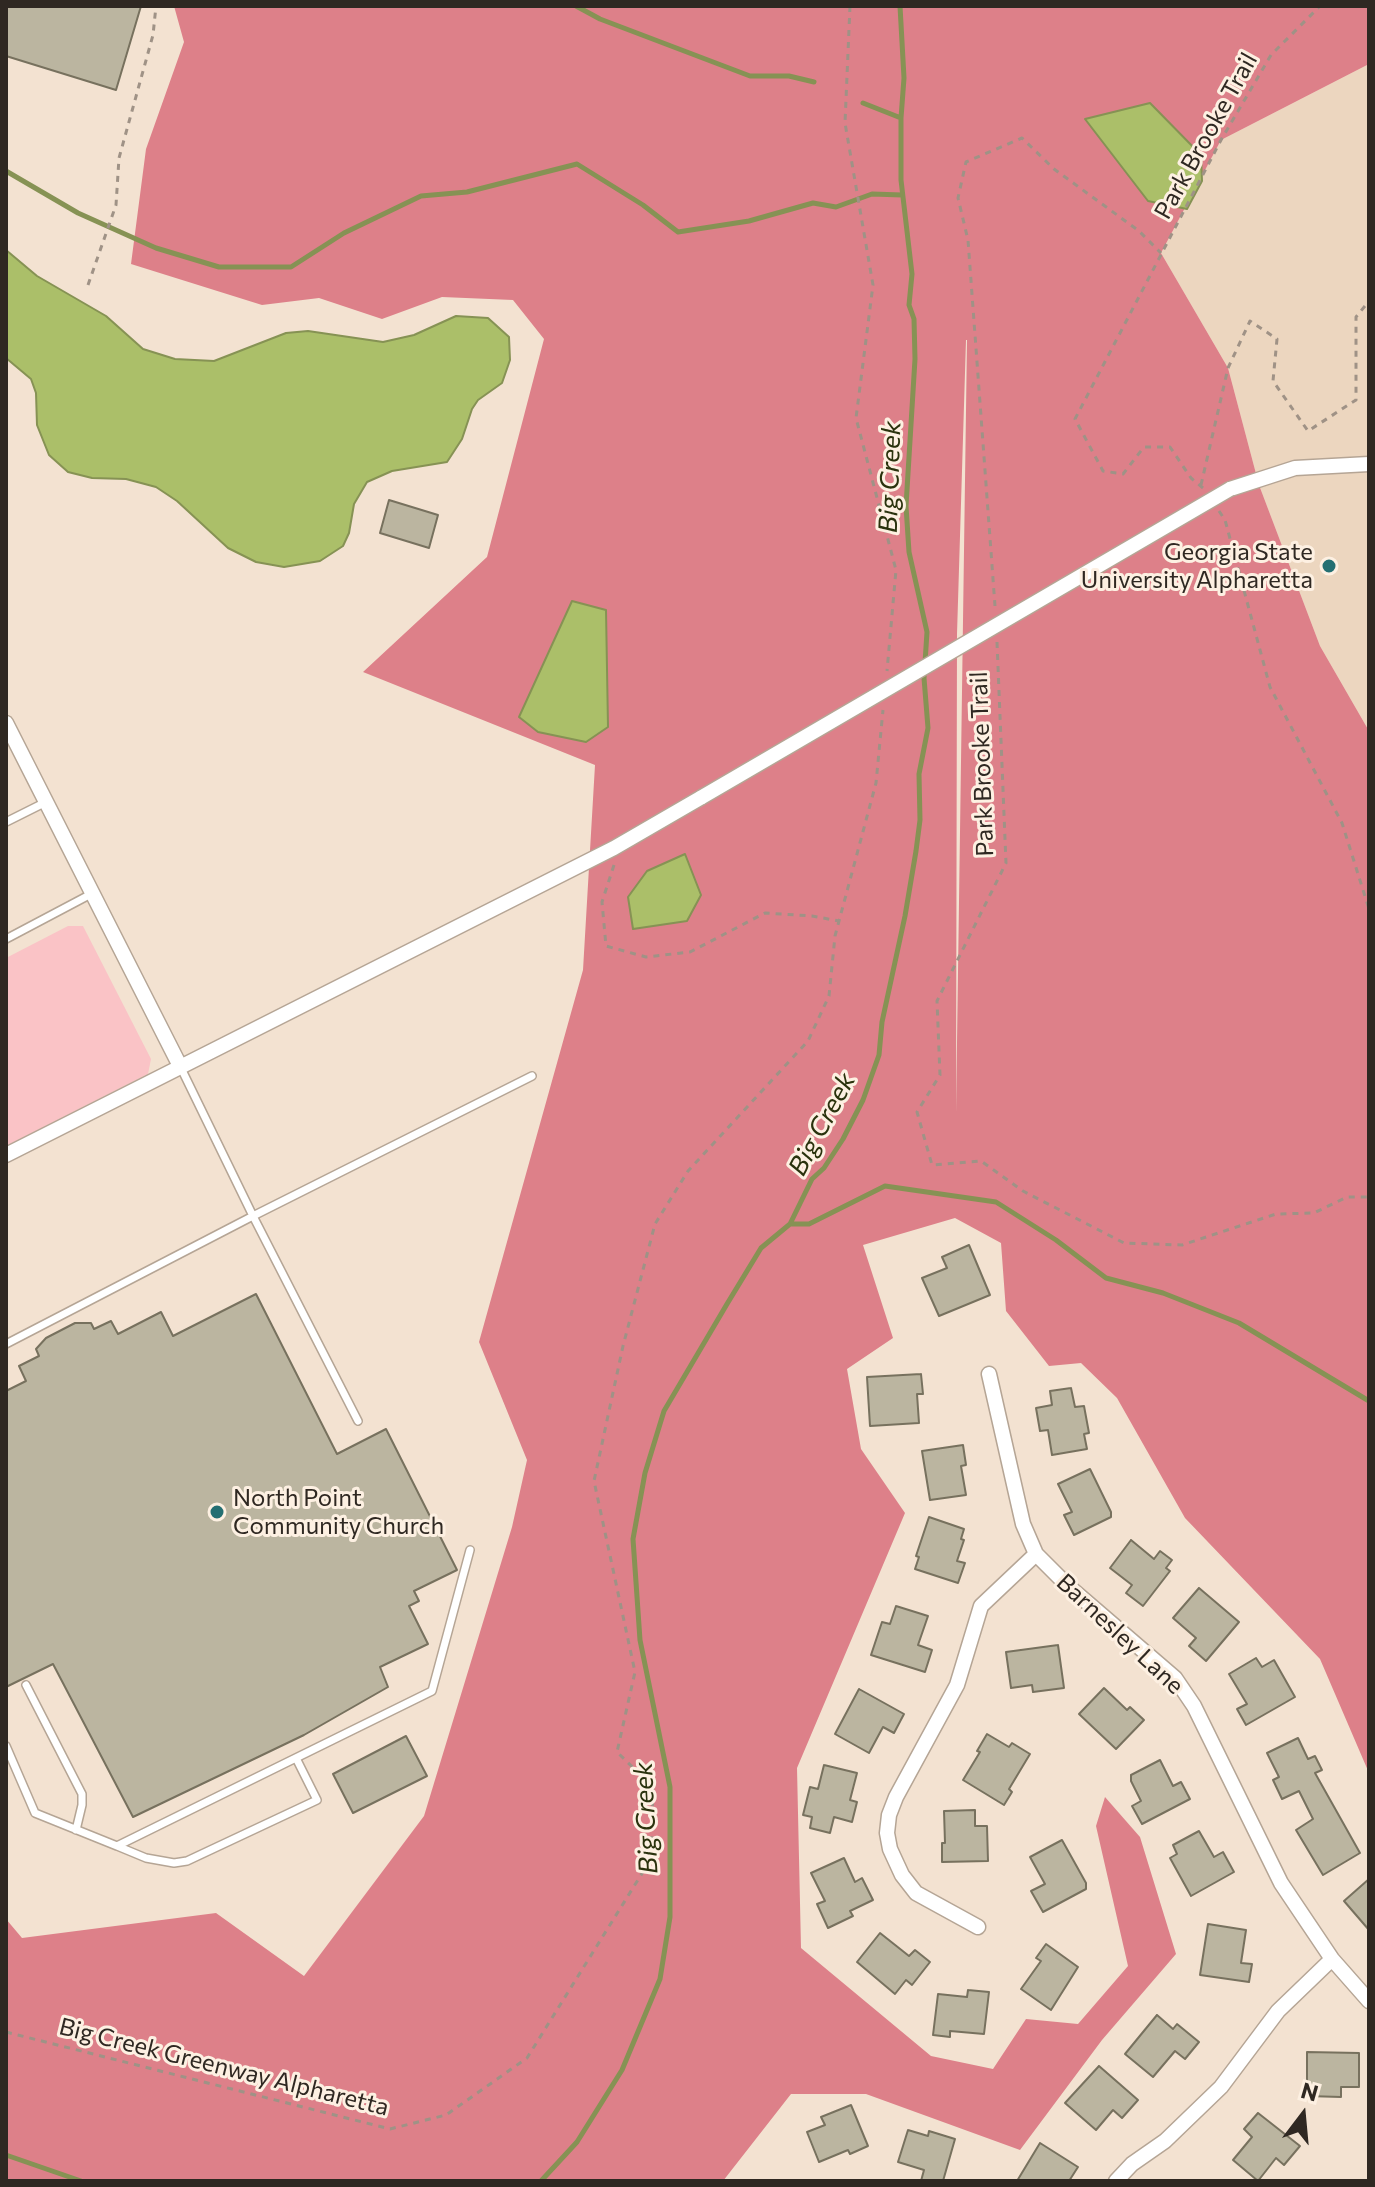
<!DOCTYPE html>
<html>
<head>
<meta charset="utf-8">
<style>
	body { margin:0 }
	#map { position:relative; width:1375px; height:2187px; overflow:hidden; background:#f3e2d1; font-family:Commissioner,sans-serif }
	canvas { display:block }
	.frame { position:absolute; inset:0; border:8px solid #2f2822; pointer-events:none }
	.north { position:absolute; left:1263px; top:2075px; width:80px; height:80px; -webkit-text-stroke:6px #fdf0e2; paint-order:stroke; rotate:16deg; font-size:22px; font-weight:700; line-height:32px; text-align:center; color:#2f2822 }
	.north::after { content:''; display:block; margin:auto; width:28px; height:36px; background:#2f2822; clip-path:polygon(50% 0,100% 100%,50% 72%,0 100%) }
</style>
</head>
<body>
<div id="map">
<canvas width="1375" height="2187"></canvas>
<div class="frame"></div>
<div class="north">N</div>
</div>
<script>
const context = document.querySelector('canvas').getContext('2d');
context.lineJoin = 'round';
function fill(path, color) { context.fillStyle = color; context.fill(path, 'evenodd'); }
const toPath = rows => new Path2D(rows.map(r => 'M' + r).join(''));
function trace(path, color, width, dash) { context.strokeStyle = color; context.lineWidth = width; context.lineCap = dash ? 'butt' : 'round'; context.setLineDash(dash || []); context.stroke(path); }
function label(font, color, halo, rows, align = 'center') {
  context.font = font + ' Commissioner,sans-serif'; context.lineWidth = 6; context.setLineDash([]); context.textBaseline = 'middle'; context.strokeStyle = halo; context.fillStyle = color; for (const [text, x, y, turn = 0] of rows) {
    context.save(); context.translate(x, y); context.rotate((+turn || 0) * Math.PI / 180); context.textAlign = isNaN(turn) ? turn : align; if (halo) context.strokeText(text, 0, 0); context.fillText(text, 0, 0); context.restore();
  }
}
fill(toPath([
	[1369,64,1369,731,1320,646,1259,485,1228,368,1161,253,1221,140]
]), '#ecd6bf');
fill(toPath([
	[68,926,83,926,151,1059,148,1074,6,1146,6,958]
]), '#fac3c6');
fill(toPath([
	[174,6,1369,6,1369,64,1221,140,1161,253,1228,368,1259,485,1320,646,1369,731,1369,1773,1320,1659,1185,1518,1117,1398,1081,1363,1049,1366,1006,1311,1001,1243,955,1218,863,1245,893,1338,847,1369,861,1449,905,1513,797,1768,801,1948,931,2056,993,2069,1026,2019,1078,2024,1128,1966,1096,1826,1105,1797,1140,1837,1176,1954,1102,2040,1020,2150,866,2094,791,2094,723,2181,6,2181,6,1919,22,1938,216,1913,304,1976,424,1816,512,1527,527,1460,479,1342,583,970,595,765,363,672,487,557,544,339,513,300,442,297,382,319,319,298,262,305,131,264,146,149,184,42],
	[966,340,967,340,956,1112,957,634]
]), '#dd8089');
const water = toPath([
	[1150,103,1201,155,1202,181,1187,209,1148,201,1085,119,1150,103],
	[6,250,37,276,106,316,143,349,175,359,214,361,286,333,308,331,383,342,414,335,456,316,488,318,509,337,510,360,502,383,478,400,472,409,462,439,447,462,392,471,367,482,354,504,349,533,343,546,320,561,284,567,256,562,228,548,177,501,156,487,126,479,92,478,68,472,49,455,37,425,36,393,31,379,6,358,6,250],
	[572,601,606,610,608,727,586,742,538,732,519,717,572,601],
	[685,854,701,895,687,921,633,929,628,897,647,871,685,854]
]);
fill(water, '#abbf69');
trace(water, '#869254', 2);
trace(toPath([
	[576,6,600,19,750,76,789,76,814,82],
	[863,103,901,118],
	[6,171,78,213,156,248,219,267,291,267,344,233,421,196,467,192,577,164,643,205,678,232,749,221,813,203,836,207,872,194,902,195],
	[790,1224,809,1224,885,1186,996,1202,1056,1240,1106,1278,1163,1293,1239,1323,1369,1401],
	[6,2155,81,2181],
	[541,2181,577,2142,622,2070,660,1979,670,1917,670,1787,640,1640,633,1539,645,1473,664,1411,727,1304,761,1248,790,1224,812,1179,824,1168,843,1139,863,1100,879,1055,882,1022,905,916,916,851,920,820,919,774,928,728,924,678,927,632,909,552,906,506,915,359,914,319,909,305,912,274,901,180,901,118,904,78,900,6]
]), '#869254', 5);
const building = toPath([
	[6,6,141,6,116,90,6,56,6,6],
	[389,500,438,515,429,548,380,533,389,500],
	[969,1245,990,1295,939,1316,922,1278,947,1268,942,1257,969,1245],
	[256,1294,337,1454,386,1429,457,1570,414,1591,419,1601,409,1606,428,1644,380,1667,388,1687,304,1735,133,1817,53,1664,6,1687,6,1391,26,1381,19,1366,39,1356,36,1349,46,1338,75,1323,91,1323,94,1329,111,1321,118,1334,161,1312,173,1336,256,1294],
	[921,1374,923,1394,917,1394,919,1423,870,1426,867,1377,921,1374],
	[1071,1388,1075,1407,1084,1406,1089,1433,1084,1434,1087,1449,1052,1455,1048,1430,1040,1431,1036,1408,1052,1405,1050,1391,1071,1388],
	[963,1445,966,1465,961,1466,966,1495,930,1500,922,1451,963,1445],
	[1090,1469,1111,1512,1111,1517,1074,1535,1064,1515,1072,1512,1058,1484,1090,1469],
	[929,1517,964,1529,961,1539,964,1540,957,1561,965,1563,958,1583,915,1569,919,1557,916,1556,929,1517],
	[1131,1540,1154,1559,1160,1551,1172,1560,1166,1568,1170,1571,1143,1606,1126,1593,1132,1585,1110,1568,1131,1540],
	[1199,1588,1239,1622,1206,1661,1189,1646,1196,1638,1173,1618,1199,1588],
	[896,1606,928,1616,918,1645,932,1650,925,1672,871,1655,882,1622,890,1624,896,1606],
	[1058,1645,1064,1688,1033,1692,1032,1685,1011,1688,1006,1652,1058,1645],
	[1256,1658,1262,1667,1274,1660,1295,1697,1246,1725,1237,1709,1247,1704,1229,1674,1256,1658],
	[1104,1688,1127,1710,1130,1707,1144,1720,1116,1749,1079,1714,1104,1688],
	[859,1689,904,1714,894,1733,883,1727,869,1753,835,1734,859,1689],
	[987,1734,1009,1747,1012,1743,1030,1754,1009,1789,1012,1792,1004,1805,963,1780,980,1752,977,1751,987,1734],
	[406,1736,427,1776,353,1813,333,1774,406,1736],
	[1298,1738,1308,1759,1315,1756,1322,1770,1315,1773,1360,1853,1323,1875,1296,1830,1313,1819,1299,1791,1282,1799,1273,1780,1279,1777,1267,1753,1298,1738],
	[1160,1760,1173,1786,1181,1782,1190,1799,1142,1824,1132,1806,1141,1801,1131,1781,1131,1775,1160,1760],
	[824,1765,857,1773,850,1800,857,1802,852,1822,834,1817,830,1833,810,1828,812,1817,803,1815,810,1787,818,1789,824,1765],
	[975,1810,975,1826,987,1826,988,1861,942,1862,942,1843,945,1843,944,1811,975,1810],
	[1199,1831,1214,1857,1223,1852,1234,1872,1191,1896,1170,1858,1177,1854,1173,1845,1199,1831],
	[1062,1840,1086,1883,1086,1889,1043,1912,1031,1891,1045,1884,1030,1857,1062,1840],
	[844,1858,855,1882,862,1878,873,1900,850,1911,853,1916,828,1928,817,1904,825,1901,811,1873,844,1858],
	[1369,1879,1369,1930,1344,1901,1369,1879],
	[1208,1924,1246,1930,1241,1963,1252,1964,1249,1982,1200,1975,1208,1924],
	[880,1933,909,1956,915,1950,930,1962,912,1985,906,1980,895,1994,857,1962,880,1933],
	[1046,1944,1078,1967,1051,2010,1021,1989,1041,1961,1036,1958,1046,1944],
	[968,1990,989,1992,984,2034,950,2031,950,2037,933,2035,938,1994,967,1997,968,1990],
	[1157,2015,1173,2029,1177,2024,1199,2042,1185,2059,1175,2051,1153,2077,1125,2054,1157,2015],
	[1307,2052,1359,2053,1359,2087,1341,2087,1341,2097,1307,2096,1307,2052],
	[1099,2066,1138,2100,1122,2118,1113,2110,1096,2130,1065,2103,1099,2066],
	[851,2105,868,2146,850,2154,848,2150,819,2162,807,2132,825,2125,821,2117,851,2105],
	[1258,2113,1300,2146,1284,2165,1276,2158,1258,2181,1233,2160,1252,2137,1244,2129,1258,2113],
	[908,2130,928,2136,929,2131,955,2139,943,2181,921,2181,924,2170,898,2162,908,2130],
	[1040,2143,1078,2167,1069,2181,1017,2181,1040,2143]
]);
fill(building, '#bbb5a0');
trace(building, '#77715e', 2);
const service = toPath([
	[6,822,46,802],
	[6,939,93,893],
	[6,1344,253,1216,180,1066],
	[358,1421,253,1216,532,1076],
	[26,1685,82,1794,82,1805,76,1830],
	[6,1746,35,1813,117,1846,432,1691,470,1550],
	[117,1846,146,1858,174,1863,187,1861,317,1800,296,1758]
]);
const minor = toPath([
	[1230,489,1295,468,1369,464],
	[6,723,180,1066],
	[6,1155,614,848,702,797],
	[989,1374,1023,1524,1036,1554,1068,1586,1175,1678,1194,1706,1281,1883,1332,1959,1369,2001],
	[978,1927,916,1893,902,1875,890,1849,887,1833,889,1815,896,1797,957,1685,981,1606,1036,1554],
	[1116,2181,1132,2164,1165,2141,1221,2087,1278,2011,1332,1959]
]);
trace(service, '#b5a595', 10);
trace(minor, '#b5a595', 17);
trace(toPath([
	[850,6,845,123,873,285,856,418,896,570,887,671],
	[88,285,116,205,119,158,153,35,156,6],
	[1201,485,1228,368,1250,321,1277,339,1273,381,1308,431,1356,400,1356,317,1369,301],
	[1203,488,1191,478,1170,447,1144,447,1123,474,1103,471,1075,419,1221,140,1271,55,1320,6],
	[1219,511,1225,520,1270,687,1342,823,1369,909],
	[995,606,968,240,958,198,966,162,1022,138,1054,169,1139,231,1161,253],
	[997,642,1006,863,937,1001,940,1075,917,1112,932,1165,981,1161,1023,1191,1124,1243,1182,1245,1276,1214,1314,1213,1347,1197,1369,1197],
	[614,865,602,902,606,946,646,957,690,952,765,913,812,916,839,921],
	[6,2032,390,2129,446,2115,527,2058,651,1859,653,1787,617,1752,635,1672,594,1481,623,1346,655,1224,688,1171,808,1041,829,996,835,936,876,783,883,710]
]), '#9f9286', 3, [6, 6]);
trace(service, '#fff', 7);
trace(minor, '#fff', 14);
const minorBridge = toPath([
	[702,797,1230,489]
]);
trace(minorBridge, '#b5a595', 17, []);
trace(minorBridge, '#fff', 14);
for (const [x, y, r, color] of [
	[1329,566,8,"#246f72"],
	[217,1512,8,"#246f72"]
]) { const dot = new Path2D(); dot.arc(x, y, r, 0, 2 * Math.PI); context.fillStyle = color; context.fill(dot); trace(dot, '#fdf0e2', 3); }
label('24px', '#2f2822', '#fdf0e2', [
	["Park Brooke Trail",1206,136,-61],
	["Park Brooke Trail",982,764,-92],
	["Barnesley Lane",1120,1634,43],
	["Big Creek Greenway Alpharetta",224,2067,14]
]);
label('24px', '#2f2822', '#fdf0e2', [
	["Georgia State",1313,552],
	["University Alpharetta",1313,580],
	["North Point",233,1498,"left"],
	["Community Church",233,1526,"left"]
], 'right');
label('italic 26px', '#2a320d', '#fdf0e2', [
	["Big Creek",890,477,-88],
	["Big Creek",822,1124,-62],
	["Big Creek",646,1818,-93]
]);
</script>
</body>
</html>
